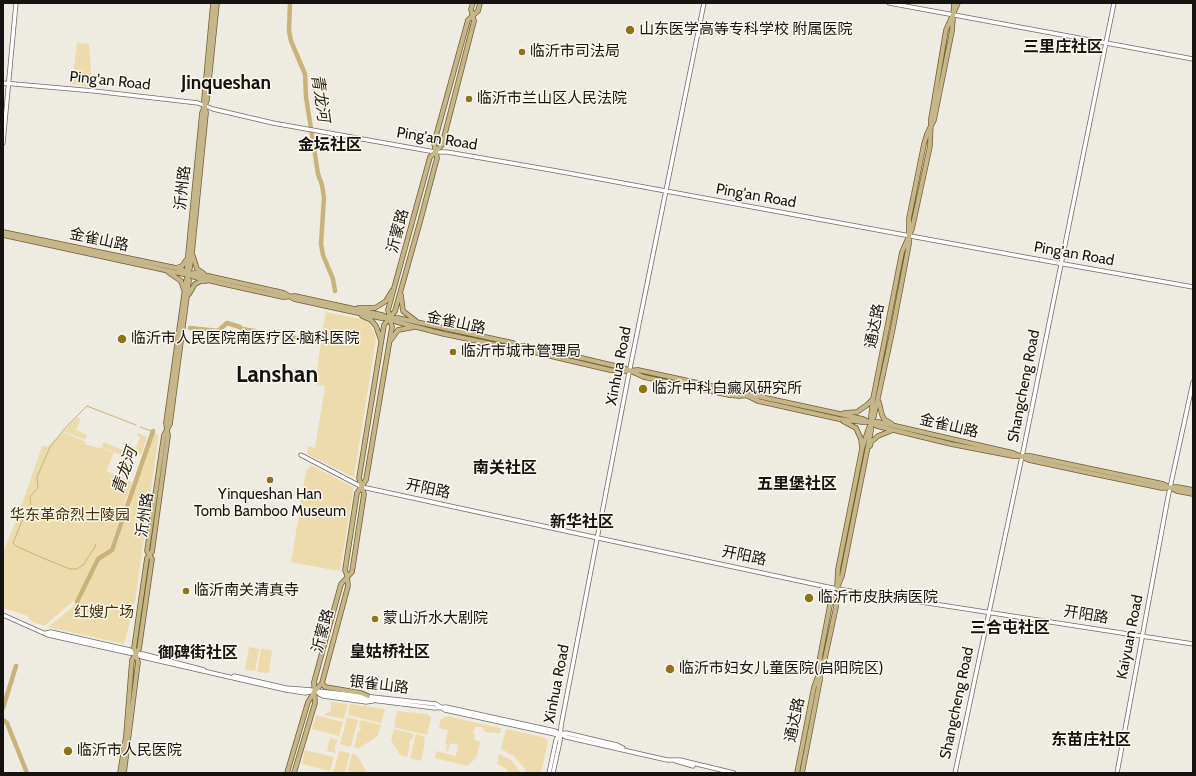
<!DOCTYPE html>
<html>
<head>
<meta charset="utf-8">
<style>
	body { margin:0 }
	#map { position:relative; width:1196px; height:776px; overflow:hidden; background:#eeebe3; font-family:Cabin,sans-serif }
	canvas { display:block }
	.frame { position:absolute; inset:0; border:4px solid #141310; pointer-events:none }
</style>
</head>
<body>
<div id="map">
<canvas width="1196" height="776"></canvas>
<div class="frame"></div>
</div>
<script>
const context = document.querySelector('canvas').getContext('2d');
context.lineJoin = 'round';
function fill(path, color) { context.fillStyle = color; context.fill(path, 'evenodd'); }
const toPath = rows => new Path2D(rows.map(r => 'M' + r).join(''));
function trace(path, color, width, dash) { context.strokeStyle = color; context.lineWidth = width; context.lineCap = dash ? 'butt' : 'round'; context.setLineDash(dash || []); context.stroke(path); }
function label(font, color, halo, rows, align = 'center') {
  context.font = font + ' Cabin,"Noto Sans SC",sans-serif'; context.lineWidth = 3; context.setLineDash([]); context.textBaseline = 'middle'; context.strokeStyle = halo; context.fillStyle = color; for (const [text, x, y, turn = 0] of rows) {
    context.save(); context.translate(x, y); context.rotate((+turn || 0) * Math.PI / 180); context.textAlign = isNaN(turn) ? turn : align; if (halo) context.strokeText(text, 0, 0); context.fillText(text, 0, 0); context.restore();
  }
}
fill(toPath([
	[77,43,89,44,92,87,72,84],
	[326,312,361,319,369,323,374,332,376,339,354,477,351,476,307,454,308,446,315,448,325,386,318,385,315,382,325,316],
	[77,417,81,419,76,430,87,435,85,440,63,431],
	[63,432,86,442,85,444,98,448,99,447,114,453,106,471,132,482,110,548,96,558,76,599,44,626,31,621,28,616,3,608,3,553,18,516,42,446,47,447],
	[152,432,158,434,158,440,135,602,124,644,48,627,81,600,99,561,113,551,118,541],
	[138,433,147,437,141,455,134,452,140,437,137,436],
	[104,442,125,451,123,456,101,447],
	[311,465,353,487,353,492,340,571,294,563,291,562,306,471],
	[249,647,259,649,255,671,245,670],
	[261,649,272,650,269,673,257,672],
	[331,702,348,704,344,719,325,715,325,713,328,713,331,710],
	[350,704,385,709,381,723,348,715],
	[397,711,428,714,431,718,427,735,394,727],
	[316,715,343,722,339,736,312,729],
	[448,716,473,722,501,728,500,733,485,732,482,727,476,727,473,731,475,735,474,740,479,741,480,743,478,752,476,758,467,766,435,758,436,751,456,756,458,745,450,743,448,751,446,751,447,744,445,743,448,730,439,728,441,719],
	[347,717,358,720,351,747,340,744],
	[361,720,381,725,378,736,359,748,354,748,358,731,360,731,361,728,359,727],
	[394,729,414,734,413,738,410,740,409,744,410,745,407,757,400,755,391,740],
	[506,729,543,737,548,741,541,773,526,773,525,769,514,756,501,749],
	[416,734,425,737,424,740,425,742,421,761,410,758],
	[330,738,338,740,335,746,335,753,327,751],
	[305,750,334,757,330,771,302,764],
	[339,751,350,753,345,773,333,773],
	[352,754,357,755,367,773,349,773,350,771,348,770],
	[499,754,511,760,521,773,510,773,505,768,497,764]
]), '#eedbab');
trace(toPath([
	[140,427,151,431],
	[96,544,95,547,83,565,77,569,70,569,45,559,16,546,13,543,22,521,31,507,30,497,38,488,37,477,50,447,66,427,87,406,136,425]
]), '#c9b379', 1);
trace(toPath([
	[290,3,289,31,291,41,305,74,306,97,312,135,318,174,322,185,324,198,321,244,323,255,333,279,335,291],
	[190,328,218,331,227,323,240,327,242,329,279,335],
	[288,337,302,339],
	[77,602,98,559,112,550,153,431],
	[3,708,16,666],
	[3,720,7,723,27,773]
]), '#c9b379', 4.5);
const secondary = toPath([
	[889,3,1193,59],
	[3,83,94,91,198,103,213,109,273,123,435,152,447,152,557,171,1030,258,1193,287],
	[3,143,16,3],
	[301,455,362,487,598,538,837,589,1193,644],
	[3,615,48,635,129,653,143,654,204,670],
	[46,633,51,632,130,650,142,657,286,690,305,693,315,691,323,694,435,708,446,707,555,731,566,737,667,760,680,760,734,773],
	[234,676,286,688,312,690],
	[318,691,436,704,445,710,559,735],
	[319,694,323,696,366,702,373,701],
	[560,734,566,733,617,745,623,748],
	[676,761,693,766],
	[549,773,556,740,559,735],
	[553,773,560,741,561,726,628,378,704,3],
	[955,773,1024,447,1114,3],
	[1117,773,1168,497,1193,382]
]);
const primary = toPath([
	[3,232,176,268,183,270,194,277,242,288,283,297,295,296,382,315,397,322,444,334,502,346,512,347,525,346,573,356,624,368,644,377,729,395,739,396,752,395,863,419,877,426,951,444,1013,456,1030,456,1163,484,1177,491,1193,494],
	[3,235,183,274,195,273,284,293,294,299,381,318,398,318,513,343,529,351,610,370,624,371,638,370,740,392,758,401,839,419,862,422,878,422,1013,453,1029,460,1085,472,1162,488,1177,487,1193,490],
	[193,256,197,269,203,273],
	[176,268,182,266,187,259],
	[168,272,181,281,184,290],
	[189,294,195,284,201,281,206,281],
	[401,295,403,311,416,321],
	[358,308,375,308,386,301,392,291],
	[362,316,371,320,376,326,381,340],
	[390,341,398,330,414,327],
	[879,402,882,415,884,419,892,424],
	[844,413,857,412,867,405,873,399],
	[843,421,856,428,861,439,862,448],
	[870,446,871,442,878,436,893,430],
	[322,683,325,687,361,693,368,696],
	[120,773,126,736,132,660,139,649,152,559,147,551,164,435,170,424,187,296,189,281,187,267,188,255,202,113,207,100,217,3],
	[124,773,138,662,134,648,147,558,152,552,168,436,166,423,186,281,190,268,192,253,206,113,204,100,213,3],
	[287,773,308,702,315,691,322,683,348,586,347,575,345,570,357,493,366,480,392,327,388,310,430,157,442,145,474,21,471,9,473,3],
	[294,773,315,703,314,682,341,584,352,572,364,494,359,478,384,325,395,311,420,222,437,158,434,143,468,20,478,11,480,3],
	[797,773,814,687,825,658,836,607,838,569,862,449,868,430,874,416,892,333,909,244,909,218,924,144,927,134,934,120,952,31,954,3],
	[802,773,820,680,820,657,830,605,842,576,871,431,871,416,873,399,902,252,912,229,930,146,931,119,946,30,958,3]
]);
trace(secondary, '#6e6b64', 5);
trace(primary, '#6f5d2c', 5.5);
trace(secondary, '#fff', 3.5);
trace(primary, '#c6b689', 4);
for (const [x, y, r, color] of [
	[630,30,5,"#8f7217"],
	[522,52,4,"#8f7217"],
	[469,99,4,"#8f7217"],
	[122,339,5,"#8f7217"],
	[453,352,4,"#8f7217"],
	[643,389,5,"#8f7217"],
	[270,480,4,"#8f7217"],
	[186,591,4,"#8f7217"],
	[809,598,5,"#8f7217"],
	[375,619,4,"#8f7217"],
	[670,669,5,"#8f7217"],
	[68,751,5,"#8f7217"]
]) { const dot = new Path2D(); dot.arc(x, y, r, 0, 2 * Math.PI); context.fillStyle = color; context.fill(dot); trace(dot, '#fcf8f0', 1.5); }
label('15px', '#141310', '#fcf8f0', [
	["山东医学高等专科学校 附属医院",639,30],
	["临沂市司法局",530,52],
	["临沂市兰山区人民法院",477,99],
	["临沂市人民医院南医疗区·脑科医院",131,339],
	["临沂市城市管理局",461,352],
	["临沂中科白癜风研究所",652,389],
	["Yinqueshan Han",270,495,"center"],
	["Tomb Bamboo Museum",270,512,"center"],
	["临沂南关清真寺",194,591],
	["临沂市皮肤病医院",818,598],
	["蒙山沂水大剧院",383,619],
	["临沂市妇女儿童医院(启阳院区)",679,669],
	["临沂市人民医院",77,751]
], 'left');
label('15px', '#141310', '#fcf8f0', [
	["Ping'an Road",110,81,6],
	["Ping'an Road",437,139,9],
	["沂州路",183,188,-84],
	["Ping'an Road",756,196,10],
	["沂蒙路",398,231,-75],
	["金雀山路",99,240,12],
	["Ping'an Road",1074,254,10],
	["金雀山路",456,323,12],
	["通达路",875,326,-79],
	["Xinhua Road",619,366,-79],
	["Shangcheng Road",1024,386,-79],
	["金雀山路",949,426,13],
	["开阳路",428,489,12],
	["沂州路",145,515,-82],
	["开阳路",744,556,12],
	["开阳路",1086,615,9],
	["沂蒙路",323,631,-75],
	["Kaiyuan Road",1130,637,-79],
	["Xinhua Road",557,684,-79],
	["银雀山路",379,685,7],
	["Shangcheng Road",957,703,-78],
	["通达路",795,720,-78]
]);
label('15px', '#433301', '#fcf8f0', [
	["华东革命烈士陵园",70,516],
	["红嫂广场",104,613]
]);
label('bold 16px', '#141310', '#fcf8f0', [
	["三里庄社区",1063,47],
	["金坛社区",330,145],
	["南关社区",505,468],
	["五里堡社区",797,484],
	["新华社区",582,522],
	["三合屯社区",1010,628],
	["皇姑桥社区",390,652],
	["御碑街社区",198,653],
	["东苗庄社区",1091,740]
]);
label('italic 16px', '#32280d', '#fcf8f0', [
	["青龙河",320,98,82],
	["青龙河",125,471,-71]
]);
label('bold 19px', '#141310', '#fcf8f0', [
	["Jinqueshan",226,83]
]);
label('bold 23px', '#141310', '#fcf8f0', [
	["Lanshan",277,375]
]);
</script>
</body>
</html>
